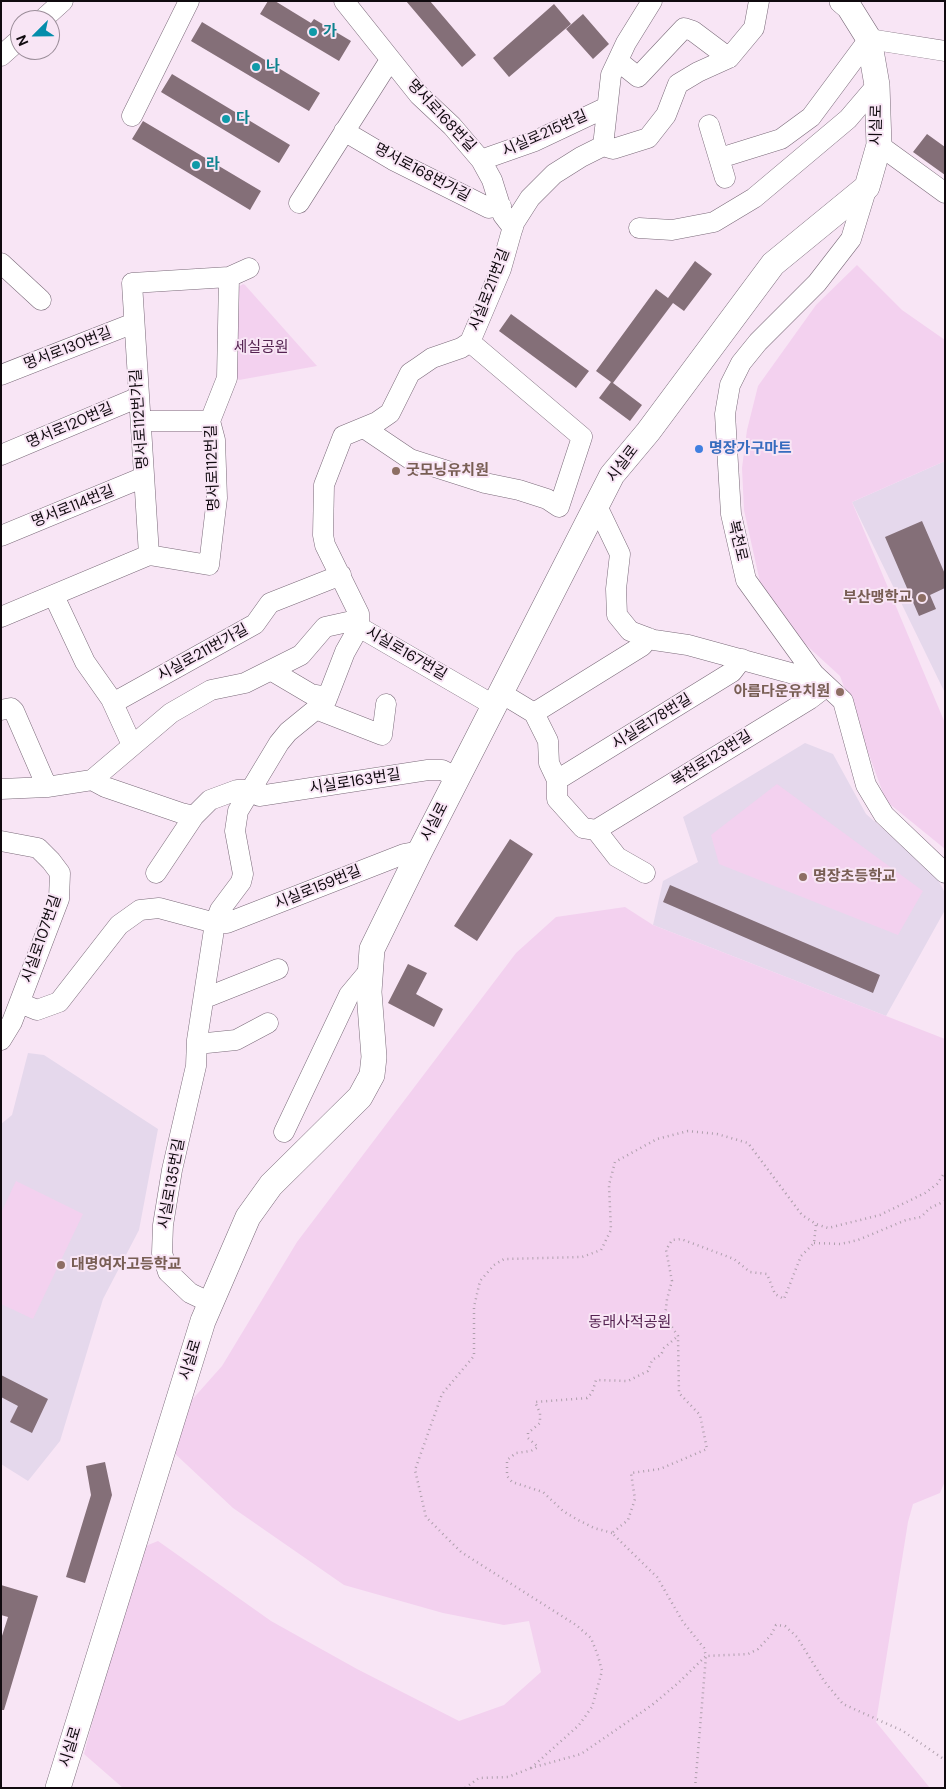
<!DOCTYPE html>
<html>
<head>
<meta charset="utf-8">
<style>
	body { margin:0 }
	#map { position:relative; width:946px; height:1789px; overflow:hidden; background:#f8e5f5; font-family:"DM Sans",sans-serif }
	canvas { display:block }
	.frame { position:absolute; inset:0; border:2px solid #100a0f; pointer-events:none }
	.north { position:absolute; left:10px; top:10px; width:50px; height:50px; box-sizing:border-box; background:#f8e5f5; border:1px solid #9b8d99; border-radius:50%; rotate:247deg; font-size:14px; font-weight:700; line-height:20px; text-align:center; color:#100a0f }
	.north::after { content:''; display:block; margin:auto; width:18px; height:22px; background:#048dab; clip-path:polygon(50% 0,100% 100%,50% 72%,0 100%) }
</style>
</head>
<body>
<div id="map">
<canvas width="946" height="1789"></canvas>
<div class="frame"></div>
<div class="north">N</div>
</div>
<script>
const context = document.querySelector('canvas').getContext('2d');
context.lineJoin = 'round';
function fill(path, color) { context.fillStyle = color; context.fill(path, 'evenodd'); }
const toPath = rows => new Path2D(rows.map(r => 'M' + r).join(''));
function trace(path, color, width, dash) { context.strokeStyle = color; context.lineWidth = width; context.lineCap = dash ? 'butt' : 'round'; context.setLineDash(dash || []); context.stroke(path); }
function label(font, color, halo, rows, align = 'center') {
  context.font = font + ' "DM Sans","Noto Sans KR",sans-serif'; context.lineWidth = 4; context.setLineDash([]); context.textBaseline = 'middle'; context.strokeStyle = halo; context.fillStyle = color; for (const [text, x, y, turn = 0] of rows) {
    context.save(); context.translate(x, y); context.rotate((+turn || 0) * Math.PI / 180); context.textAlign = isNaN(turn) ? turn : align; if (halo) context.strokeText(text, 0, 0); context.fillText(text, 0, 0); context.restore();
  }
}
fill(toPath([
	[945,461,945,693,852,502],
	[805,743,833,754,866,814,935,874,945,893,945,910,886,1016,653,925,663,881,698,862,683,817],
	[28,1053,44,1055,158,1129,139,1230,103,1299,60,1441,28,1481,1,1464,1,1124,12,1115]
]), '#e5d8ec');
fill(toPath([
	[857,265,902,310,945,340,945,461,852,502,945,723,945,849,886,801,840,676,804,643,760,582,744,510,742,468,747,430,758,386,816,305],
	[243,284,245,285,317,366,239,380,231,370,235,289],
	[777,784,923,891,898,935,719,864,711,835],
	[625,907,653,925,945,1039,945,1481,940,1493,913,1504,908,1522,876,1722,930,1788,123,1788,84,1754,138,1549,158,1541,271,1621,357,1669,459,1721,504,1705,541,1672,529,1621,504,1625,443,1613,344,1585,233,1508,171,1450,190,1402,222,1366,297,1242,516,953,556,917],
	[16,1181,83,1214,33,1319,1,1304,1,1213]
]), '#f3d1ef');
fill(toPath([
	[268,1,275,1,311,23,314,19,351,41,339,61,260,14],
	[406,1,430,1,476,55,462,67],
	[554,4,571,24,509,77,493,58],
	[583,14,609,44,593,59,566,29],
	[202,22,320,93,309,111,191,41],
	[172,74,290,145,279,163,161,92],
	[143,121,261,191,250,210,132,139],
	[927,134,945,147,945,175,913,152],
	[695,261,712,274,684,311,673,303,613,383,642,405,630,421,599,398,611,382,596,371,656,289,668,298],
	[511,314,589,371,576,388,499,331],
	[922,521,945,574,945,588,930,595,936,609,919,616,885,537],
	[510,839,533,854,477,941,454,926],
	[670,885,880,975,873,993,663,902],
	[408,964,427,973,416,994,443,1009,434,1027,388,1003],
	[1,1375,48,1399,32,1433,10,1422,18,1406,1,1397],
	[105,1462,112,1495,85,1583,66,1577,91,1495,86,1466],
	[1,1585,38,1596,4,1710,1,1710,1,1639,8,1617,1,1615]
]), '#846f78');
const minor = toPath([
	[344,1,419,95,452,126,481,160,492,180,503,215,513,228],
	[42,20,63,1],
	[1,56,20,39],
	[618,61,638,77,684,28,693,31,729,58],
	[132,116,189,1],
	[709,125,725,178],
	[344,131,393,160,489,208,501,206],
	[879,145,945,193],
	[603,146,611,75,626,43,652,1],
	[720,158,781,139,811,117,869,39,945,51],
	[481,160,535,141,607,107],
	[867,187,851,239,817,283,758,342,741,363,730,385,725,414,731,514,746,580,814,674,843,701,866,785,884,815,945,873],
	[299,203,390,60],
	[639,228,672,230,714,222,754,198,848,119,877,85],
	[1,263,41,300],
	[1,375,134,323],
	[141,421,210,421],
	[364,428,410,459,485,483,519,490,547,499,559,507,582,437,470,342],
	[1,455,139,397],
	[597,506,620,554,616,589,617,615,630,631,654,640,688,645,805,677,811,670],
	[1,536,144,477],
	[149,555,132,283,229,277,249,268],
	[54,596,85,662,111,699,132,745],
	[1,617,149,555,209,565,217,498,215,440,210,421,227,378,229,277],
	[359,627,359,614,325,545,323,535,324,485,343,436,377,422,390,413,410,373,419,367,432,358,461,348,470,342,501,269,514,223,530,198,554,174,581,157,603,146,613,149,648,138,666,115,678,84,698,72,729,58,754,28,759,1],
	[272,671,311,694,327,697],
	[501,693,534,713,548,741,549,763,557,780,557,799,583,828,596,830,617,857,645,873],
	[113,703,255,624,270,603,341,575],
	[1,710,11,708,14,711,47,787],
	[318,710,382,735,386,704],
	[534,713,642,646,649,638],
	[92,780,171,713,211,690,245,683,301,655,325,627,352,621,359,627],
	[557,780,732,672,742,659],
	[1,789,47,787,92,780,105,787,181,813,194,816,210,800,237,790,252,790],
	[252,790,259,796,428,770,442,770,458,778],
	[596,830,810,699,827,686],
	[1,841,38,848,51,861,60,873,59,899,12,1022,1,1040],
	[156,873,194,816],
	[205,998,278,969],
	[20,1003,37,1010,59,1002,119,925,140,910,159,908,215,923,227,923,404,854,420,851],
	[197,1044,236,1040,268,1023],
	[284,1132,349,995,369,971],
	[211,1303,190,1293,168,1272,162,1253,163,1225,172,1170,196,1066,197,1040,215,923,220,910,241,882,243,874,235,831,238,811,279,743,288,732,326,701,345,652,359,627,495,706]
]);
const major = toPath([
	[58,1788,203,1321,248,1217,271,1185,360,1097,372,1075,374,1057,369,992,372,949,420,851,612,475,648,432,773,264,867,187,879,145,877,85,869,39,849,7,842,1]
]);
trace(minor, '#7a6a79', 21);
trace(major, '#7a6a79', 26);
trace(toPath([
	[814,1243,841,1244,858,1240,906,1220,921,1217,930,1208,945,1201],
	[612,1533,594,1528,578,1520,563,1511,543,1492,512,1482,507,1476,507,1460,516,1453,531,1451,538,1447,528,1438,528,1433,540,1423,540,1413,535,1402,587,1398,592,1393,596,1380,628,1381,648,1371,652,1360,661,1355,664,1348,678,1336],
	[531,1768,579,1725,592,1707,602,1671,598,1656,591,1638,576,1625,461,1552,426,1517,415,1470,442,1394,474,1356,474,1307,480,1281,494,1265,504,1259,582,1257,601,1250,611,1230,609,1185,615,1162,657,1139,688,1131,717,1134,748,1143,802,1215,816,1224,828,1228,880,1215,925,1193,937,1184,945,1172],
	[465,1788,479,1778,508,1777,531,1768,581,1754,652,1705,677,1684,706,1656,704,1648,683,1622,657,1577,612,1533,628,1520,635,1499,631,1473,660,1469,707,1449,700,1415,679,1393,678,1336,665,1317,667,1299,672,1281,666,1250,672,1240,681,1239,734,1259,750,1272,767,1274,775,1294,784,1299,801,1256,814,1243,816,1224],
	[695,1788,706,1656,748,1654,758,1649,771,1635,776,1625,785,1626,797,1637,824,1681,843,1704,903,1731,945,1760]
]), '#ae9fac', 2.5, [1, 4]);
trace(minor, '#fff', 20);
trace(major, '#fff', 25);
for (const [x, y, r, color] of [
	[313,32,5,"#0f9aa8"],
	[256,67,5,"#0f9aa8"],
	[226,119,5,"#0f9aa8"],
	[196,165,5,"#0f9aa8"],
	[699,449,5,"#3f7fe0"],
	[396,471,5,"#8d6e63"],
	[922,598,5,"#8d6e63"],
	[840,692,5,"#8d6e63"],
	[803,877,5,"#8d6e63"],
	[61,1265,5,"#8d6e63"]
]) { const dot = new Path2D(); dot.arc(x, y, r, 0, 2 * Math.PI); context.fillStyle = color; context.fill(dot); trace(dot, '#f8e5f5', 2); }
label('bold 15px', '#0d838f', '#f8e5f5', [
	["가",323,32],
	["나",266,67],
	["다",236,119],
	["라",206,165]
], 'left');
label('15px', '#100a0f', '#f8e5f5', [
	["명서로168번길",441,116,47],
	["시실로",877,125,-89],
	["시실로215번길",545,134,-24],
	["명서로168번가길",422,173,28],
	["시실로211번길",490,290,-69],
	["명서로130번길",68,349,-21],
	["명서로112번가길",140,419,-94],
	["명서로120번길",70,426,-23],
	["시실로",623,464,-53],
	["명서로112번길",213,468,-92],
	["명서로114번길",73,507,-22],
	["복천로",737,541,77],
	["시실로211번가길",203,653,-29],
	["시실로167번길",406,654,30],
	["시실로178번길",652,722,-32],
	["복천로123번길",712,759,-32],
	["시실로163번길",355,782,-9],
	["시실로",435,822,-63],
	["시실로159번길",318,888,-22],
	["시실로107번길",42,939,-71],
	["시실로135번길",172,1184,-80],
	["시실로",191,1360,-73],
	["시실로",71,1747,-73]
]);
label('15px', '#552352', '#f8e5f5', [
	["세실공원",261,348],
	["동래사적공원",630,1323]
]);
label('bold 15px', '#366cbe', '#f8e5f5', [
	["명장가구마트",709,449]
], 'left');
label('bold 15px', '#785e54', '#f8e5f5', [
	["굿모닝유치원",406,471],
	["부산맹학교",912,598,"right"],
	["아름다운유치원",830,692,"right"],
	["명장초등학교",813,877],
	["대명여자고등학교",71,1265]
], 'left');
</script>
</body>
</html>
